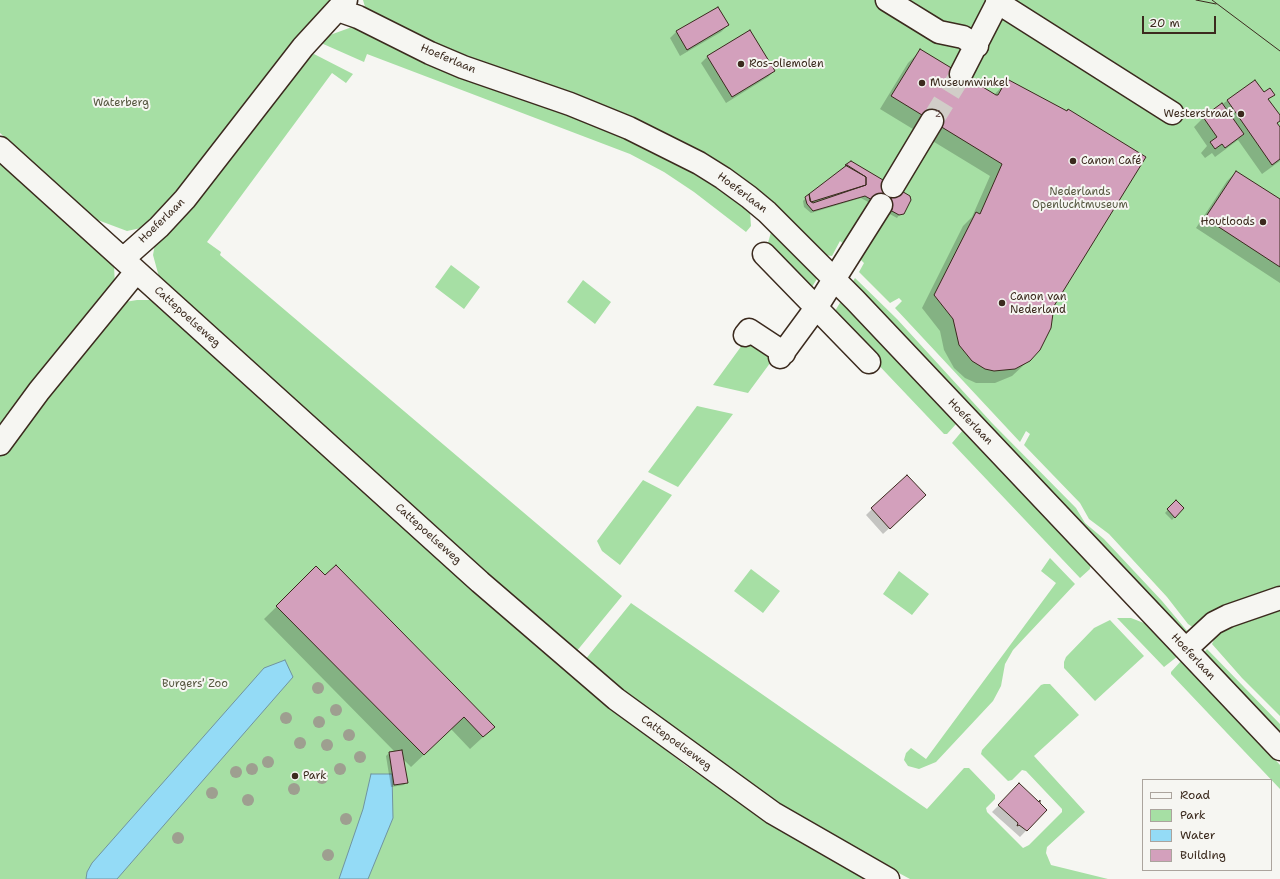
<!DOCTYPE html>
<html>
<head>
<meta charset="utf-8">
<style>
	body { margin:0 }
	#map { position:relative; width:1280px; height:879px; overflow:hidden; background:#f6f6f2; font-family:"Shantell Sans",sans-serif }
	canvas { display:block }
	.legend { position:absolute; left:1142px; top:779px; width:130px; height:92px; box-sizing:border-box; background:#f6f6f2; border:1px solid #aba49d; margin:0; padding:5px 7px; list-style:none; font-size:12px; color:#3b2a1e }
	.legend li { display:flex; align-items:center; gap:8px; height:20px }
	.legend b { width:20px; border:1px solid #aba49d }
	.scale { position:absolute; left:1142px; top:16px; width:74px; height:18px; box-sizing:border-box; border:2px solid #3b2a1e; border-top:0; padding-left:5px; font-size:12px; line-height:14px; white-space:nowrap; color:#3b2a1e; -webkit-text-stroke:3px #f6f6f2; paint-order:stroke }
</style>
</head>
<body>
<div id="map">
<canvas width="1280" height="879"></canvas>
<ul class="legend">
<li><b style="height:5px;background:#f6f6f2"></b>Road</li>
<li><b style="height:11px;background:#a6dfa4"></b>Park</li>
<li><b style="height:11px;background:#94dbf6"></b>Water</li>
<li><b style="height:11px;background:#d3a0bc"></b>Building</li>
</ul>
<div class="scale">20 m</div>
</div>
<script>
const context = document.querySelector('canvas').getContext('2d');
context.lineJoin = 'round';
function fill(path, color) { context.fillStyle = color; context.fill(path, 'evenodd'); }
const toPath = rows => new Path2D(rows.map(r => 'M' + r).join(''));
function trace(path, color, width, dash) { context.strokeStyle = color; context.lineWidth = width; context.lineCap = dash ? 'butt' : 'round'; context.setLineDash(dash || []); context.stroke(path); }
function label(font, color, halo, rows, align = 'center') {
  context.font = font + ' "Shantell Sans",sans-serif'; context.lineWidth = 4; context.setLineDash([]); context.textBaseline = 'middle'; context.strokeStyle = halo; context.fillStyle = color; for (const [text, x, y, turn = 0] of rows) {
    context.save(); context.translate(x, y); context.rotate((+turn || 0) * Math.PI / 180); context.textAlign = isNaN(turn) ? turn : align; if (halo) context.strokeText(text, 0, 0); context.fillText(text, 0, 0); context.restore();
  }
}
fill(toPath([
	[0,0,332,0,180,195,141,228,127,231,95,219,0,133],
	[363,0,1280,0,1280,716,1242,678,1212,644,1219,629,1194,628,1188,624,1167,597,1109,534,1089,519,1080,503,1024,445,1030,434,1026,431,1020,442,895,308,902,301,899,298,890,303,859,272,864,263,850,249,840,241,832,256,824,255,753,191,466,60,384,19,365,7],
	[352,27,596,122,719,185,750,212,751,226,746,232,694,192,664,172,630,154,367,54,364,62,321,43,330,35],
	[314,54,353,74,346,83,332,73,207,242,221,252,220,255,622,596,576,652,159,277,153,255,155,244,311,55],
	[0,163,114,266,115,285,125,302,137,300,153,300,568,673,685,765,768,822,865,879,0,879],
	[771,232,773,232,818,277,809,292,766,250],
	[451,265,480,287,464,309,435,287],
	[855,278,897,319,992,423,1076,508,1085,523,1104,539,1162,601,1188,632,1184,636,852,283],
	[583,280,611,302,595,324,567,302],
	[841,301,957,423,947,434,944,434,832,316],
	[748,337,776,355,748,393,713,385],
	[697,406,733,414,678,487,648,472],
	[963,430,1091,563,1090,569,1080,578,952,443],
	[643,480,672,495,620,565,602,551,597,541],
	[1050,558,1075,584,1013,650,1005,664,1001,686,993,701,936,762,919,769,908,766,904,760,906,753,911,748,926,759,1056,583,1041,571],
	[751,569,780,591,763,613,734,591],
	[899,571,929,594,912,615,883,594],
	[631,603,927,809,964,768,969,768,995,795,995,799,986,808,987,812,1023,848,1029,845,1062,812,1062,809,1026,771,1022,770,1012,780,1008,781,981,754,982,750,1041,685,1044,684,1050,684,1079,715,1034,756,1085,812,1047,847,1046,853,1051,865,1108,879,910,879,858,851,780,804,696,746,622,692,585,660],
	[1117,618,1131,618,1149,625,1178,656,1164,667],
	[1110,620,1144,656,1095,701,1064,668,1064,662,1066,657,1094,628],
	[1207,649,1280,724,1280,736,1202,655],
	[1181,661,1186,661,1280,765,1280,789,1171,674,1171,672]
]), '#a6dfa4');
const water = toPath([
	[285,660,293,677,117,879,86,879,87,872,92,863,264,668,285,660],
	[371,774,392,774,393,818,368,879,339,879,363,809,371,774]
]);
fill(water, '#94dbf6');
trace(water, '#7094a0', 1);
fill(toPath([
	[717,8,728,25,721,32,680,56,670,38,676,32],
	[750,31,774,71,768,77,726,103,701,63,707,57],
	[921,50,994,95,1008,80,1053,306,1026,363,1012,376,995,383,976,383,965,378,954,368,944,350,940,331,922,308,963,226,972,217,990,176,880,109,908,63],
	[1255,81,1264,94,1273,95,1268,100,1280,117,1280,120,1276,124,1280,129,1280,161,1262,174,1238,140,1215,157,1212,153,1205,158,1201,153,1207,146,1194,127,1204,117],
	[851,162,910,200,897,218,861,198,811,213,804,207,803,201,805,199],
	[1236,172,1280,201,1280,283,1196,228,1227,181],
	[1176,501,1183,508,1172,520,1165,513],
	[918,502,883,534,866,515,872,509],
	[316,568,494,727,470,749,451,729,411,767,403,759,407,782,404,785,391,787,386,756,389,753,395,752,264,619],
	[1019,785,1046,810,1020,837,992,812]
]), '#0003');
const building = toPath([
	[718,7,729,25,687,50,676,31,718,7],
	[750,30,775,71,732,97,707,56,750,30],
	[920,49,996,95,998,95,1007,79,1067,111,1068,109,1146,157,1054,306,1051,328,1040,350,1030,361,1015,369,994,371,985,369,972,361,959,345,953,319,934,295,976,212,980,214,1002,164,891,96,920,49],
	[1255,80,1264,92,1270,88,1275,95,1268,99,1280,115,1280,121,1277,123,1280,127,1280,159,1272,165,1227,100,1255,80],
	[1222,103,1244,134,1225,148,1222,144,1215,149,1210,142,1217,137,1203,117,1222,103],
	[851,161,910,196,911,200,904,214,899,215,865,196,813,211,807,204,805,197,809,194,810,201,813,203,866,185,866,177,845,165,851,161],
	[847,165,866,177,866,185,811,202,809,194,847,165],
	[1236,171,1280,199,1280,267,1205,218,1236,171],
	[907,475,926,495,890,529,871,508,907,475],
	[1176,500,1184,508,1175,518,1167,509,1176,500],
	[336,565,455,686,495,727,483,737,464,717,424,755,276,606,316,566,325,575,336,565],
	[402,750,408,783,394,785,389,752,402,750],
	[1019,783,1039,802,1040,800,1040,803,1047,810,1027,831,1019,825,1017,826,1018,823,998,805,1019,783]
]);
fill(building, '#d3a0bc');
trace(building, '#3b2a1e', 1);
trace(toPath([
	[932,121,961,74]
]), '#d1cdc8', 22, [22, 11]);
const minor = toPath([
	[887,0,939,32,963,37,977,46],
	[997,2,1172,113],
	[338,10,358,17,430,53,463,67,570,104,629,128,699,163,723,178,749,197,767,212,855,300,1280,749],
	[961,74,999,0],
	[0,148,480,582,616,699,773,813,888,879],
	[893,186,932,121],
	[764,254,869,362],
	[123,259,159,227,185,199,303,47,346,0],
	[745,335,749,330,784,353],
	[780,357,816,308,881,205],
	[0,444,39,391,136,272],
	[1186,649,1214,623,1228,616,1280,598]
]);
trace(minor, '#3b2a1e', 25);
trace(minor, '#f6f6f2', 22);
trace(toPath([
	[1196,0,1216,4],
	[1212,0,1280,51]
]), '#3b2a1e', 1);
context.fillStyle = '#9e9f90';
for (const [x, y] of [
	[318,688],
	[336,710],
	[286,718],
	[319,722],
	[349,735],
	[300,743],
	[327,745],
	[360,757],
	[268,762],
	[252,769],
	[340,769],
	[236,772],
	[322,778],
	[294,789],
	[212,793],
	[248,800],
	[346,819],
	[178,838],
	[328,855]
]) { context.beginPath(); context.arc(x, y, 6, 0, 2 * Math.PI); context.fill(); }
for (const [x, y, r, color] of [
	[741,64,4,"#3b2a1e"],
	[922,83,4,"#3b2a1e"],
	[1241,114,4,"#3b2a1e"],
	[1073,161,4,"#3b2a1e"],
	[1263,222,4,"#3b2a1e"],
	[1002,303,4,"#3b2a1e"],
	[295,776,4,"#3b2a1e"]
]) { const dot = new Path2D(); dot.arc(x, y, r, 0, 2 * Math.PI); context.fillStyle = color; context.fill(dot); trace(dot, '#f6f6f2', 1.5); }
label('9px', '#614846', null, [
	["2",938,115]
]);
label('11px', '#3b2a1e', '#f6f6f2', [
	["Hoeferlaan",448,59,23],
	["Hoeferlaan",742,193,37],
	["Hoeferlaan",162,221,-44],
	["Cattepoelseweg",187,317,42],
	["Hoeferlaan",970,422,46],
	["Cattepoelseweg",428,534,42],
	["Hoeferlaan",1193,657,47],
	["Cattepoelseweg",676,743,36]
]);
label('11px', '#3b2a1e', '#f6f6f2', [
	["Ros-oliemolen",749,64],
	["Museumwinkel",930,83],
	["Westerstraat",1233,114,"right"],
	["Canon Café",1081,161],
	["Houtloods",1255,222,"right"],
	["Canon van",1010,297],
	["Nederland",1010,310],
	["Park",303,776]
], 'left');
label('11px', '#565740', '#f6f6f2', [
	["Waterberg",121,103],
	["Nederlands",1080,192],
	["Openluchtmuseum",1080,205],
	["Burgers' Zoo",195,684]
]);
</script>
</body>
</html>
